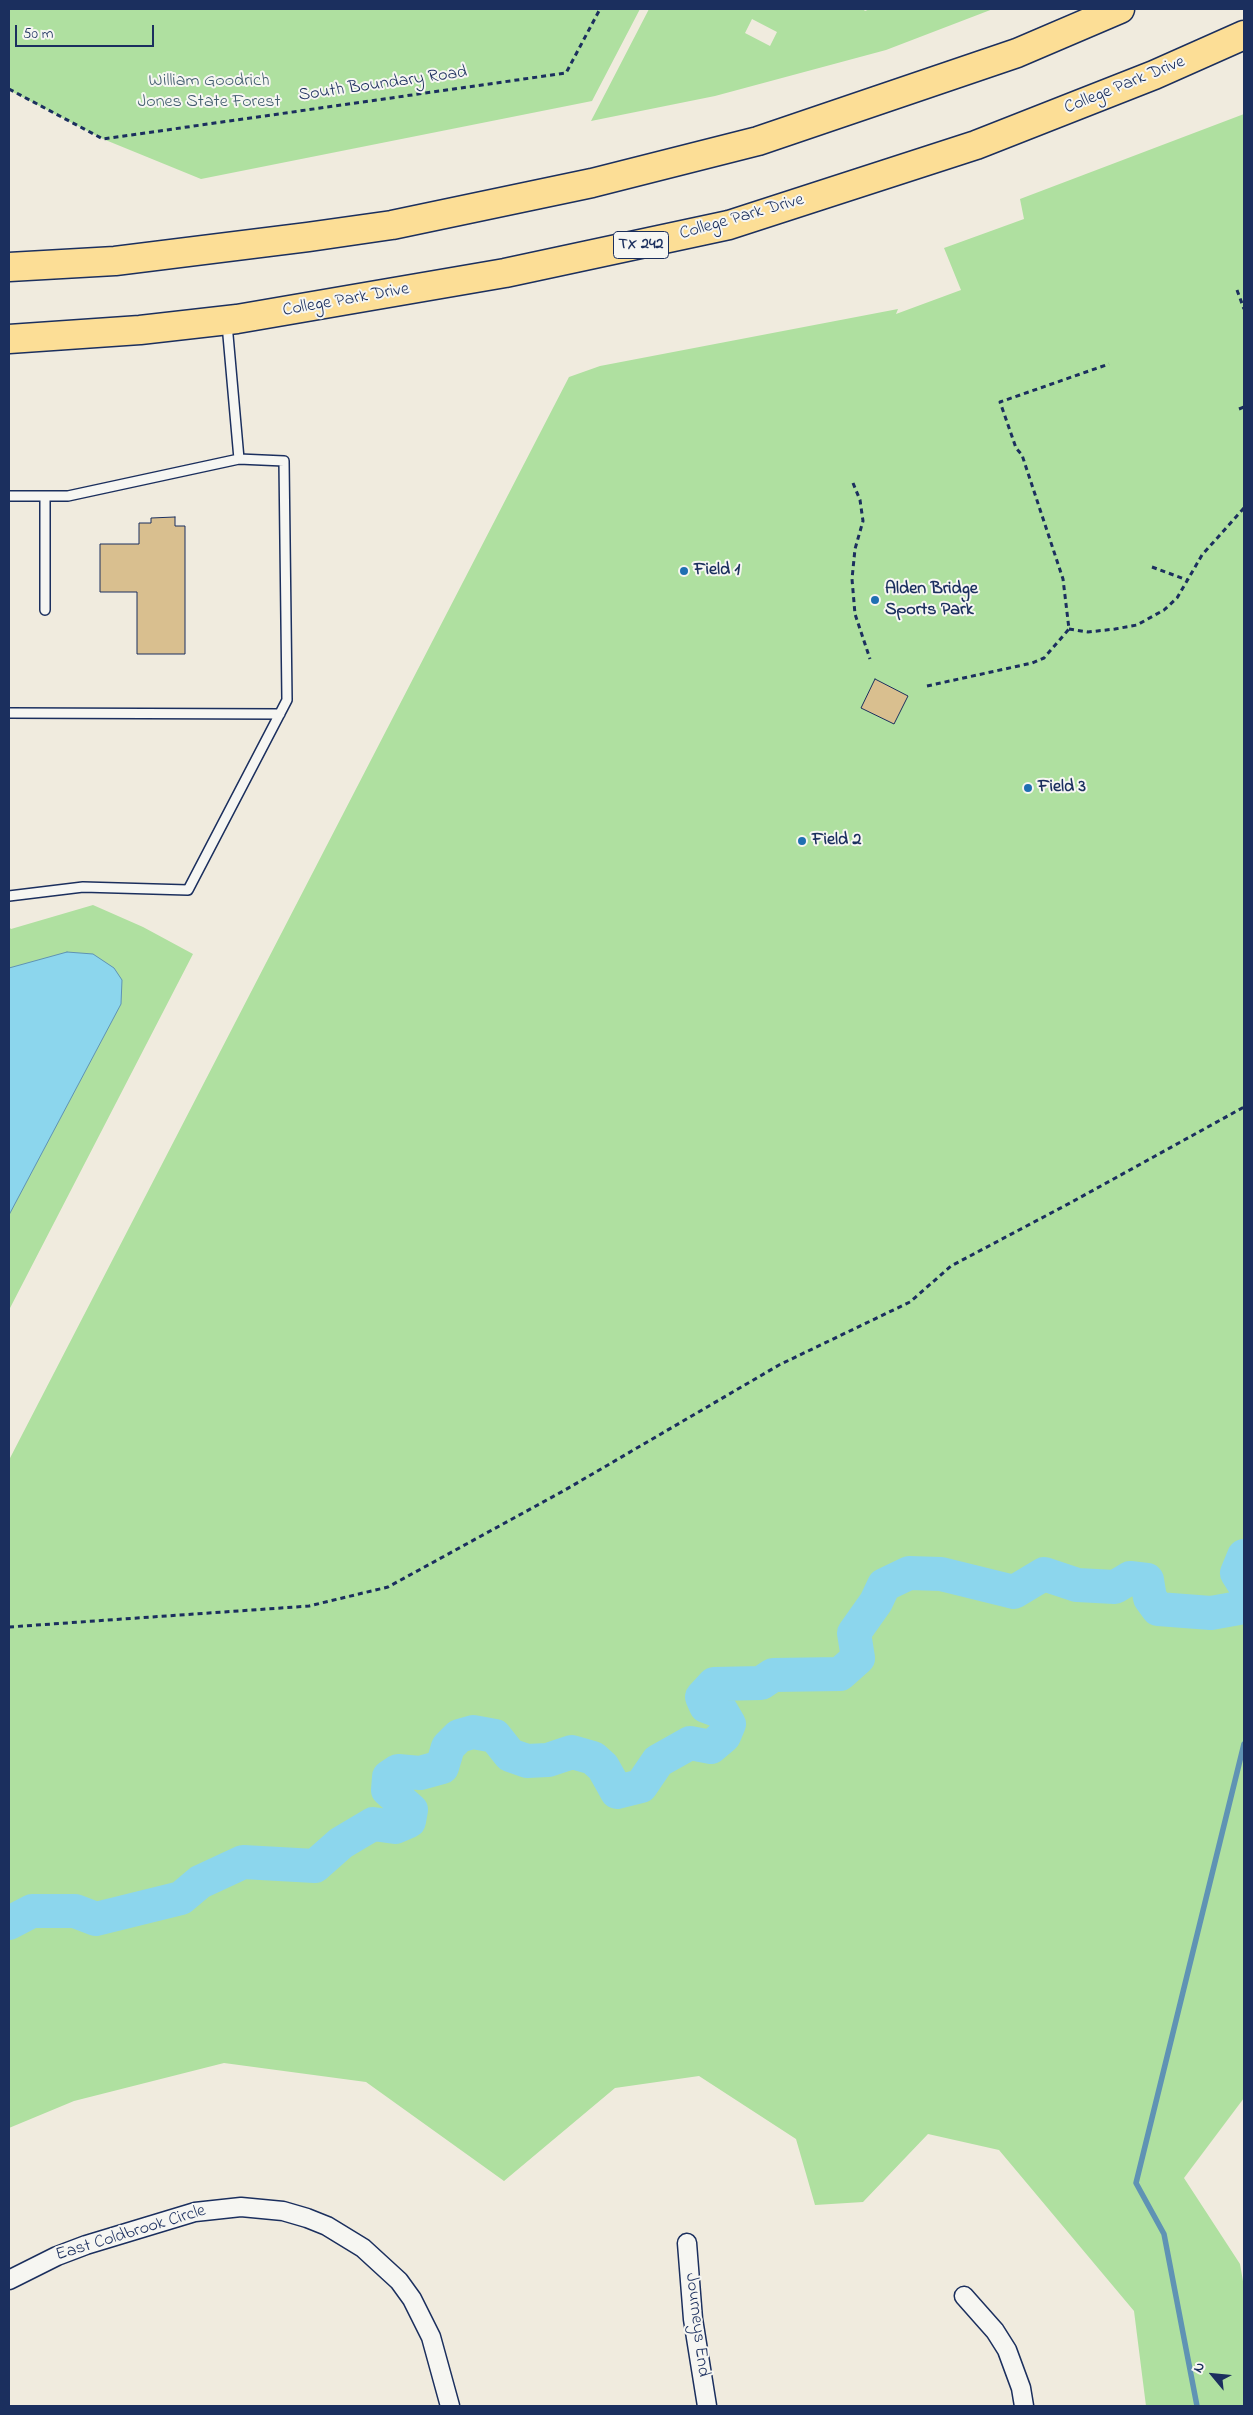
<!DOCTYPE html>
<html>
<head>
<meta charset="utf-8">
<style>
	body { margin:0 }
	#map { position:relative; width:1253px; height:2415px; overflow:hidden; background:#f0ebde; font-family:"Indie Flower",sans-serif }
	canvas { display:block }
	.frame { position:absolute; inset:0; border:10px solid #1b2f5e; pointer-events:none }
	.north { position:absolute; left:1188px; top:2350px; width:50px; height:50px; -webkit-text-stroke:4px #f6f6f2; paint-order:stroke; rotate:298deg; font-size:14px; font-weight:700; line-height:20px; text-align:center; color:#1b2f5e }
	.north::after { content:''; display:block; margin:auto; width:18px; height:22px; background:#1b2f5e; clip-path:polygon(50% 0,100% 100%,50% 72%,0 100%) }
	.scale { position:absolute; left:15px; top:25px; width:139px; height:22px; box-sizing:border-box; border:2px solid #1b2f5e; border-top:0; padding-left:6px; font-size:15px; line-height:18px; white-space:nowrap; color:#1b2f5e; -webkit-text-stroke:4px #f6f6f2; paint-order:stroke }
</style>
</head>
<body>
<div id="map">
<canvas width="1253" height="2415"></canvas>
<div class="frame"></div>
<div class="north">N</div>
<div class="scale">50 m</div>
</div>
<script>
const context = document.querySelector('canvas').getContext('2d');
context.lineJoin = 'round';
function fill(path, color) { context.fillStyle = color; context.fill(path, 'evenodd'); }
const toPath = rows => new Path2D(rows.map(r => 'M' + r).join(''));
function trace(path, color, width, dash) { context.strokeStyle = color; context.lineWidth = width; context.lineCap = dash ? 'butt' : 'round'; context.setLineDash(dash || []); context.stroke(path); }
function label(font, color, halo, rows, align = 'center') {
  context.font = font + ' "Indie Flower",sans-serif'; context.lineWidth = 4; context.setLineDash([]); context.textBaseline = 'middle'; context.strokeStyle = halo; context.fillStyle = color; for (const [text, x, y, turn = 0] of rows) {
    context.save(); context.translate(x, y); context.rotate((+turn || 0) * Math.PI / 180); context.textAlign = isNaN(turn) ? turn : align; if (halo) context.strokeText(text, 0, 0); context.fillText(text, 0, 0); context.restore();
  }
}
fill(toPath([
	[9,9,640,9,592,101,201,179,103,139,9,90],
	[649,9,863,9,865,11,870,9,993,9,886,50,715,96,591,121],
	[752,19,777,32,770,46,745,33],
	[1244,114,1244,2098,1184,2178,1240,2264,1244,2287,1244,2406,1146,2406,1134,2311,999,2150,928,2134,863,2202,815,2205,796,2139,699,2076,615,2088,504,2181,366,2082,224,2063,74,2101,9,2128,9,1460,569,377,600,366,898,309,896,314,961,290,944,248,1024,219,1020,199],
	[93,905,143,927,193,954,9,1310,9,927,11,929]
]), '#afe0a0');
const water = toPath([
	[67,952,93,954,114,968,122,980,121,1004,9,1215,9,968,67,952]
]);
fill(water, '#8cd6ed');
trace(water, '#5f93b4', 1);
trace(toPath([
	[1197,2406,1164,2234,1136,2183,1244,1744]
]), '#5f93b4', 5.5);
trace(toPath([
	[1244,1556,1237,1573,1244,1584],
	[9,1923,32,1911,75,1911,96,1919,181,1898,200,1882,243,1862,315,1866,341,1843,373,1824,395,1827,409,1821,411,1810,388,1790,389,1777,398,1771,420,1773,442,1767,448,1747,459,1736,473,1732,495,1736,510,1755,527,1761,548,1760,572,1752,593,1758,603,1767,617,1792,641,1786,658,1761,690,1743,711,1747,724,1736,729,1724,722,1712,706,1706,702,1697,714,1684,761,1683,773,1675,840,1674,858,1658,854,1633,876,1602,884,1585,909,1573,941,1574,1014,1592,1044,1574,1077,1585,1115,1587,1130,1578,1147,1580,1150,1598,1158,1609,1211,1613,1239,1608,1244,1602]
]), '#8cd6ed', 34);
const building = toPath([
	[175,517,175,526,185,526,185,654,137,654,137,592,100,592,100,544,139,544,139,523,151,523,151,518,175,517],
	[875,679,908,696,894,724,861,708,875,679]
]);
fill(building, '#d9bf8f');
trace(building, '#1b2f5e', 1);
const lane = toPath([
	[9,496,68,496,239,459,227,324],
	[45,496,45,610],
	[9,713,280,714],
	[9,896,83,887,188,890,287,700,284,461,239,459]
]);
const street = toPath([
	[687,2243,693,2319,707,2406],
	[9,2280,57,2256,86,2245,195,2212,241,2207,283,2211,307,2218,327,2226,363,2248,399,2281,412,2299,431,2337,450,2406],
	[964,2296,995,2331,1007,2350,1021,2388,1024,2406]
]);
const primary = toPath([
	[9,267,115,261,308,237,392,225,592,183,758,141,1017,53,1120,9],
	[9,339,140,330,237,319,505,273,729,225,976,145,1154,75,1244,35]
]);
trace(lane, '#1b2f5e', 12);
trace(street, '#1b2f5e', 21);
trace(primary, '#1b2f5e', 31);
trace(toPath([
	[9,89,103,139,566,73,600,9],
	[1237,290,1244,309],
	[1239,409,1244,407],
	[853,483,860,500,863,521,855,549,852,579,855,614,870,659],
	[1152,567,1187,580],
	[1069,629,1088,632,1115,629,1137,625,1164,610,1177,598,1202,555,1244,508],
	[927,686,1032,663,1044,658,1069,629,1063,579,1022,455,1016,448,1000,402,1109,364],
	[9,1627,309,1606,388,1587,565,1490,779,1365,910,1302,951,1266,1070,1203,1244,1107]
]), '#1b2f5e', 3, [5, 4]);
trace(lane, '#f6f6f2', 9);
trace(street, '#f6f6f2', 18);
trace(primary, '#fcde96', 28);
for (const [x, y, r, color] of [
	[684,571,5,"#1f6fb2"],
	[875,600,5,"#1f6fb2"],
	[1028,788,5,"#1f6fb2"],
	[802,841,5,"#1f6fb2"]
]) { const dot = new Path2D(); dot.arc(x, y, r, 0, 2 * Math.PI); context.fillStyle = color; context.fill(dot); trace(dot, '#f6f6f2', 2); }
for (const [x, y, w] of [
	[641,245,55]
]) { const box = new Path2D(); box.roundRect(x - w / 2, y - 13.5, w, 27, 4); context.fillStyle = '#f6f6f2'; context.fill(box); trace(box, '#1b2f5e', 1); }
label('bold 16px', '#1b2f5e', null, [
	["TX 242",641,245]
]);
label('18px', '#405b6e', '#f6f6f2', [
	["William Goodrich",209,82],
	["Jones State Forest",209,103]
]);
label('18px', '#1b2f5e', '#f6f6f2', [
	["South Boundary Road",383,85,-8],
	["College Park Drive",1125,86,-22],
	["College Park Drive",742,218,-16],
	["College Park Drive",346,301,-10],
	["East Coldbrook Circle",131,2234,-17],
	["Journeys End",696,2325,83]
]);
label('bold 18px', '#1b2f5e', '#f6f6f2', [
	["Field 1",694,571],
	["Alden Bridge",885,590],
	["Sports Park",885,611],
	["Field 3",1038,788],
	["Field 2",812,841]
], 'left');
</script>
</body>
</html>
